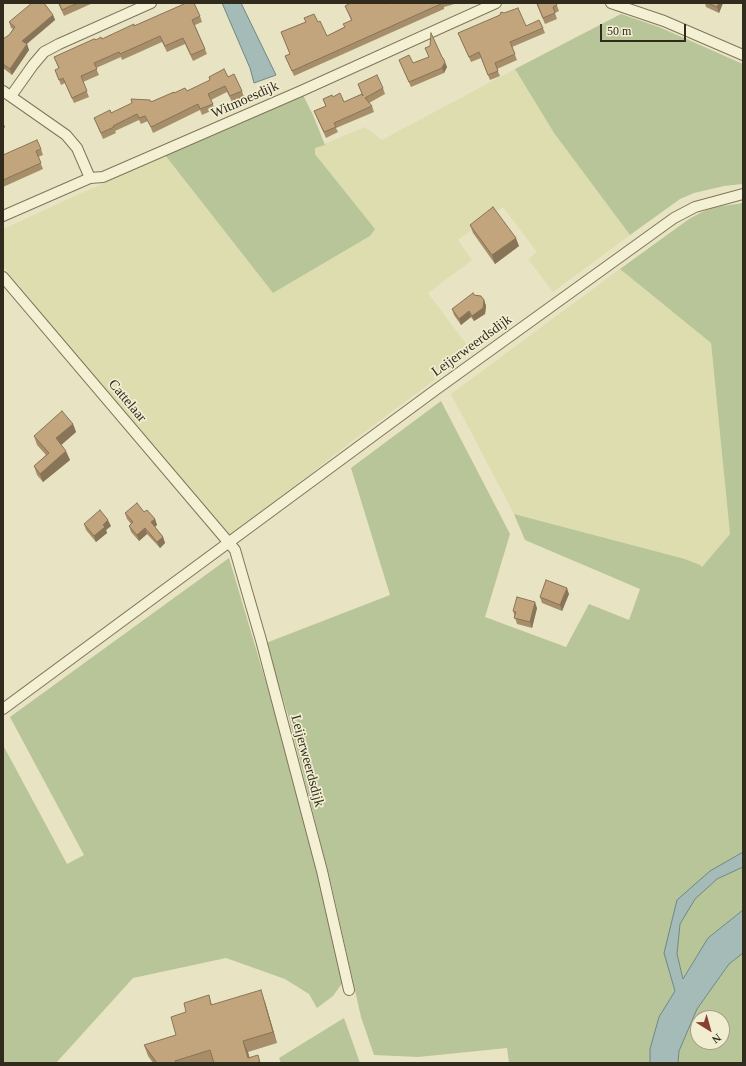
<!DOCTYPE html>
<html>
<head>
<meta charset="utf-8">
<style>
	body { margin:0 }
	#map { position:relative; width:746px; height:1066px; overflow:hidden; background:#e8e3c2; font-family:"Times New Roman",serif }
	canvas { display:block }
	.frame { position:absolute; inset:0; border:4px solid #312b1e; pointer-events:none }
	.north { position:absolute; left:690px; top:1010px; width:40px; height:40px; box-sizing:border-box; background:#f1edd1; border:1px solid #a49f89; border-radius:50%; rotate:143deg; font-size:11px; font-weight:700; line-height:16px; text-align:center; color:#312b1e }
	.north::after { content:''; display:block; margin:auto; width:14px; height:18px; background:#884032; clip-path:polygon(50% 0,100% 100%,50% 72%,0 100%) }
	.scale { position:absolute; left:600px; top:24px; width:86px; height:18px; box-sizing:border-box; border:2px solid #312b1e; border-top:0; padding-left:5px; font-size:12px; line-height:14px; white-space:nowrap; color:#312b1e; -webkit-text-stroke:3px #f1edd1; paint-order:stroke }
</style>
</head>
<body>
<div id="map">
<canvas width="746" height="1066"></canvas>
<div class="frame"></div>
<div class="north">N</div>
<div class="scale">50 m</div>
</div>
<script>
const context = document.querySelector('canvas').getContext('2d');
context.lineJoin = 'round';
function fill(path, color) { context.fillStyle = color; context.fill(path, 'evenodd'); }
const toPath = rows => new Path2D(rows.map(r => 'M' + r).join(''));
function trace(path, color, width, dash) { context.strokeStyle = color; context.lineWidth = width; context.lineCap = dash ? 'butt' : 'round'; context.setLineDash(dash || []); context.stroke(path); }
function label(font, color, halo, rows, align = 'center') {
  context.font = font + ' "Times New Roman",serif'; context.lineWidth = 3.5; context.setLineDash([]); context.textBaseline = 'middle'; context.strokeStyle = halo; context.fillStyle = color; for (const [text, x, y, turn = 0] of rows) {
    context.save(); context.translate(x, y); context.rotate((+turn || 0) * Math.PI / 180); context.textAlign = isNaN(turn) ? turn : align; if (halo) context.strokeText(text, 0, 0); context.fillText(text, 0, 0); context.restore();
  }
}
fill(toPath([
	[515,69,554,133,630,235,553,292,528,259,537,252,503,207,458,240,472,260,428,293,472,352,351,442,229,538,104,391,3,266,3,229,165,155,273,293,370,236,375,229,315,154,315,148,365,127,382,140],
	[620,269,711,343,730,534,702,567,700,565,685,559,514,514,451,394]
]), '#ddddb0');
fill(toPath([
	[621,14,659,27,743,64,743,184,724,186,694,193,680,199,630,235,554,133,515,69],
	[302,93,313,115,325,145,315,148,315,154,375,229,370,236,273,293,165,155],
	[743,203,743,852,710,871,664,953,675,991,659,1017,650,1049,650,1063,509,1063,507,1048,418,1057,374,1055,361,1017,331,883,288,715,266,643,390,595,351,468,441,401,510,534,485,617,566,647,589,604,629,620,640,589,525,540,514,514,685,559,700,565,702,567,730,534,711,343,620,269,689,219,702,212,716,207],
	[229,558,278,723,322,889,343,982,333,996,317,1008,309,994,285,979,226,958,133,978,56,1063,3,1063,3,745,67,864,84,855,10,717],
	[743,867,743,910,708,938,683,979,677,954,680,924,695,898,717,879],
	[743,953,743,1063,678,1063,679,1051,697,1009,729,964],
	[698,1018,722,1018,722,1042,698,1042],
	[344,1018,360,1063,281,1063,279,1058]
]), '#b8c598');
const water = toPath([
	[222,3,241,3,276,75,254,83,250,68,222,3],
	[743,852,743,867,717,879,695,899,680,924,677,954,683,979,708,938,743,910,743,953,729,964,697,1009,679,1051,678,1063,650,1063,650,1049,659,1017,675,991,664,953,677,900,710,871,743,852]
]);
fill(water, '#a4bbb8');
trace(water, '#6c8886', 1);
const street = toPath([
	[611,3,664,21,743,55],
	[3,91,66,135,77,148,90,178],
	[11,96,33,65,44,52,59,44,151,3],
	[3,216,90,178,103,177,301,91,496,3],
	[3,277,235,550,261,640,322,871,349,990],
	[3,709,434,391,674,218,695,207,743,194]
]);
trace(street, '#80755b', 12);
trace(street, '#f4f0d4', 10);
fill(toPath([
	[58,3,93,3,64,16],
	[386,3,458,3,444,7,444,9,294,76,285,56,290,54,281,32,306,22,304,18,318,22,327,36,344,27,351,20,345,6,384,4],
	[536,3,556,3,559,11,555,13,557,19,545,24],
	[705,3,723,3,719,13,706,7],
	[53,15,55,20,27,44,29,50,12,75,3,68,3,39,9,35,13,29,11,28,9,22],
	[200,16,202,22,195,25,207,54,193,61,185,44,167,52,162,42,122,60,121,57,96,68,99,75,83,82,89,97,74,103,65,83,61,85,55,70,59,69,54,57,96,40,102,39,134,26],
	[526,26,543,28,545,33,512,47,517,60,497,69,500,76,490,80,481,58,471,62,458,33],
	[425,48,442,57,447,67,444,73,411,87,399,60,413,63,429,57],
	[228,77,242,91,244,97,232,102,227,92,211,100,215,109,202,115,200,110,153,133,148,121,141,124,139,120,115,131,116,133,103,139,94,118,151,102,174,93,187,91],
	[358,84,383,88,385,94,369,103,372,106,374,112,336,128,338,132,326,138,314,111,326,106,323,99,344,102,362,94],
	[41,149,43,155,38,157,43,169,3,187,3,155],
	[470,225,519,246,495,264,473,233],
	[474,295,484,300,486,306,485,314,474,321,471,317,461,325,454,315,452,309],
	[73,424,76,432,61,445,70,460,43,482,37,475,34,466,46,455,37,445,34,436],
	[144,512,155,519,157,525,155,527,163,537,165,543,160,548,147,534,139,541,131,532,129,526,131,524,127,519,125,513],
	[84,524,111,526,106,530,107,533,96,542,86,530],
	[569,594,562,611,542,603,540,597],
	[537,608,532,628,517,624,513,611],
	[209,995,212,1005,265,1002,277,1043,248,1052,249,1058,261,1063,214,1062,210,1063,153,1063,148,1056,144,1045,176,1035,186,1012]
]), '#a78e6b');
fill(toPath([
	[719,3,723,3,719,13,717,7],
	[53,15,55,20,24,46,22,41],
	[27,44,29,50,12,75,10,69],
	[445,62,447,67,444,73,442,68],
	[3,122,5,127,3,129],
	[516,238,519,246,495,264,492,255],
	[484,300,486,306,485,314,474,321,472,316],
	[469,311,471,317,461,325,459,319],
	[73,424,76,432,59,447,56,438],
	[66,451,70,460,43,482,40,474],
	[155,519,157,525,153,528,151,522],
	[108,520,111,526,106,530,107,533,96,542,94,536,103,525],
	[145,528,147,534,139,541,137,535],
	[163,537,165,543,160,548,157,542],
	[567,588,569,594,562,611,560,605],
	[535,602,537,608,532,628,530,622],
	[261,990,265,1002,277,1043,273,1032],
	[243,1041,248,1052,251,1063,250,1063]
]), '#887457');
const building = toPath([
	[32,3,44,3,53,15,22,41,27,44,10,69,3,64,3,39,9,35,15,27,9,22,32,3],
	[59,3,78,3,62,10,59,3],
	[184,3,194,3,200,16,192,20,205,49,191,55,183,38,165,46,160,36,120,54,119,52,94,63,97,69,81,76,87,91,72,98,63,78,59,80,55,70,59,68,54,57,94,39,95,39,96,40,101,37,102,39,134,24,134,26,184,4,184,3],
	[351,3,384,3,384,4,386,3,443,3,292,71,285,56,290,54,281,32,306,22,304,18,314,14,318,22,320,21,327,36,345,27,343,24,352,20,345,6,351,3],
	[537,3,556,3,557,5,553,7,555,13,543,18,537,3],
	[708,3,719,3,717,7,708,3],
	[518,8,526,26,539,20,543,28,510,42,515,54,495,63,498,71,488,75,479,52,469,57,458,33,500,15,501,12,504,13,518,8],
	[431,33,442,57,443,58,445,62,442,68,409,82,399,60,409,55,413,63,429,57,425,48,430,46,431,33],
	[224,69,228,77,234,74,242,91,230,96,225,86,208,94,213,104,200,109,198,104,151,127,145,116,139,118,137,114,113,126,114,127,101,133,94,118,110,110,111,113,132,103,131,99,150,100,151,102,174,92,174,93,185,88,187,91,210,80,209,77,224,69],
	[377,75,383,88,365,98,372,106,334,123,336,127,324,132,314,111,326,106,323,99,332,95,333,97,340,93,344,102,362,94,363,96,358,84,377,75],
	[37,140,41,149,36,151,41,163,3,180,3,155,37,140],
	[493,207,516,238,492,255,470,225,493,207],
	[473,293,474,295,481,296,484,300,483,308,472,316,469,311,459,319,452,309,473,293],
	[62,411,73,424,56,438,66,451,40,474,34,466,49,453,34,436,62,411],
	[137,503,144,512,147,510,155,519,151,522,163,537,157,542,145,528,137,535,129,526,133,522,125,513,137,503],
	[100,510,108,520,103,525,105,527,94,536,84,524,100,510],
	[546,580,567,588,560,605,540,597,546,580],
	[517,597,535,602,530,622,514,618,516,612,513,611,517,597],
	[261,990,273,1032,243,1041,248,1058,258,1055,260,1063,214,1063,210,1050,175,1061,176,1063,157,1063,144,1045,176,1035,171,1017,186,1012,184,1003,209,995,211,1005,261,990]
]);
fill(building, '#c2a57c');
trace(building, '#887457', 1);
label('14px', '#312b1e', '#f1edd1', [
	["Witmoesdijk",245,100,-24],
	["Leijerweerdsdijk",472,346,-36],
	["Cattelaar",127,401,50],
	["Leijerweerdsdijk",307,761,75]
]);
</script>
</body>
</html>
